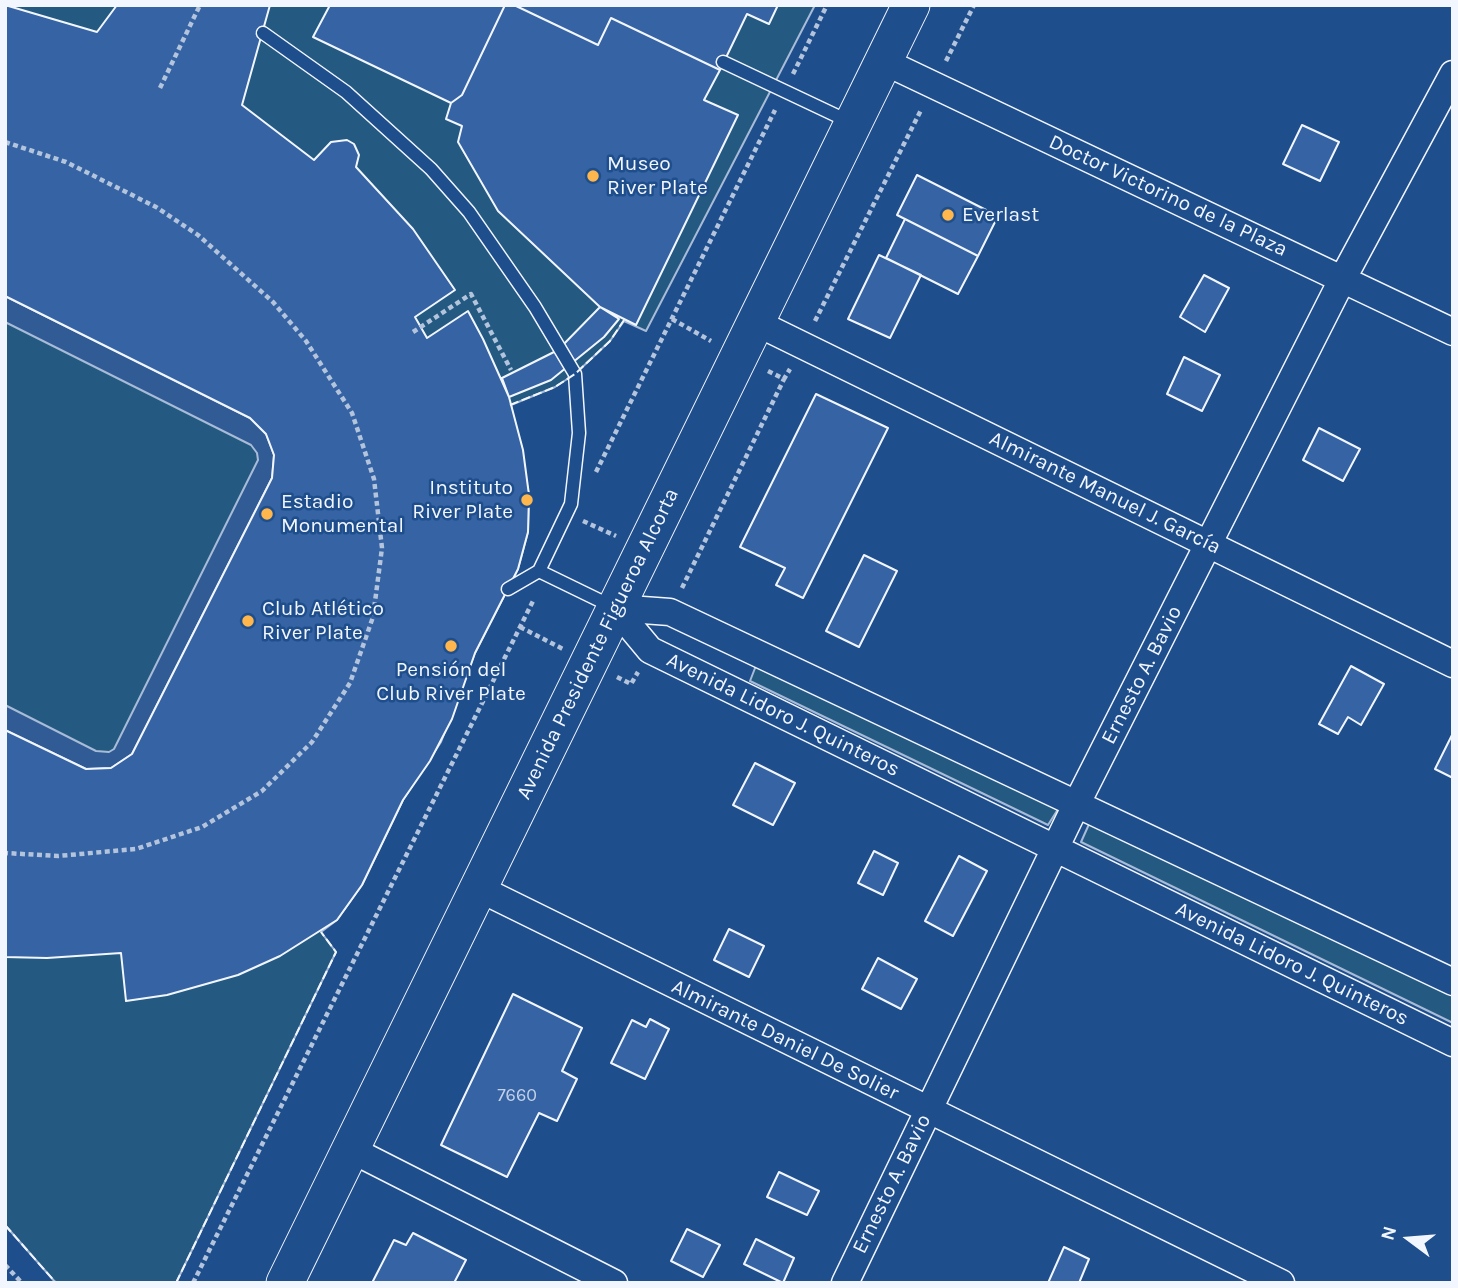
<!DOCTYPE html>
<html>
<head>
<meta charset="utf-8">
<style>
	body { margin:0 }
	#map { position:relative; width:1458px; height:1288px; overflow:hidden; background:#1f4e8c; font-family:Karla,sans-serif }
	canvas { display:block }
	.frame { position:absolute; inset:0; border:7px solid #f2f6ff; pointer-events:none }
	.north { position:absolute; left:1374px; top:1204px; width:70px; height:70px; -webkit-text-stroke:5px #1f4e8c; paint-order:stroke; rotate:286deg; font-size:19px; font-weight:700; line-height:28px; text-align:center; color:#f2f6ff }
	.north::after { content:''; display:block; margin:auto; width:24px; height:32px; background:#f2f6ff; clip-path:polygon(50% 0,100% 100%,50% 72%,0 100%) }
</style>
</head>
<body>
<div id="map">
<canvas width="1458" height="1288"></canvas>
<div class="frame"></div>
<div class="north">N</div>
</div>
<script>
const context = document.querySelector('canvas').getContext('2d');
context.lineJoin = 'round';
function fill(path, color) { context.fillStyle = color; context.fill(path, 'evenodd'); }
const toPath = rows => new Path2D(rows.map(r => 'M' + r).join(''));
function trace(path, color, width, dash) { context.strokeStyle = color; context.lineWidth = width; context.lineCap = dash ? 'butt' : 'round'; context.setLineDash(dash || []); context.stroke(path); }
function label(font, color, halo, rows, align = 'center') {
  context.font = font + ' Karla,sans-serif'; context.lineWidth = 5; context.setLineDash([]); context.textBaseline = 'middle'; context.strokeStyle = halo; context.fillStyle = color; for (const [text, x, y, turn = 0] of rows) {
    context.save(); context.translate(x, y); context.rotate((+turn || 0) * Math.PI / 180); context.textAlign = isNaN(turn) ? turn : align; if (halo) context.strokeText(text, 0, 0); context.fillText(text, 0, 0); context.restore();
  }
}
const green = toPath([
	[5,5,815,5,646,331,624,321,610,341,575,374,555,387,511,405,529,495,528,532,518,569,475,653,441,742,403,800,362,885,337,920,321,932,336,952,176,1283,56,1283,5,1225,5,5],
	[757,663,1060,806,1048,825,750,681,757,663],
	[1090,822,1453,996,1453,1023,1081,842,1090,822]
]);
fill(green, '#245a82');
trace(green, '#a8bbd7', 2);
const parking = toPath([
	[5,296,250,418,266,434,274,455,272,478,132,754,111,768,86,769,5,730,5,705,96,751,109,752,114,749,258,460,257,453,251,445,5,322,5,296]
]);
fill(parking, '#305b95');
trace(parking, '#a8bbd7', 2);
const building = toPath([
	[5,5,97,32,117,5,270,5,242,105,314,160,331,142,347,140,354,144,359,155,356,167,413,229,455,290,415,317,427,338,468,311,483,339,509,397,523,450,529,495,528,532,518,569,475,653,452,719,430,761,403,800,362,885,337,920,280,956,238,975,167,995,126,1001,121,953,47,958,5,957,5,730,86,769,111,768,132,754,272,478,274,455,266,434,250,418,5,296,5,5],
	[330,5,505,5,462,95,451,103,313,37,330,5],
	[505,5,514,5,598,45,611,18,720,70,704,100,738,115,636,325,600,307,498,211,458,142,462,126,446,119,451,103,462,95,505,5],
	[514,5,778,5,769,24,747,14,720,70,611,18,598,45,514,5],
	[1302,125,1339,142,1320,181,1283,164,1302,125],
	[917,175,998,216,978,256,897,215,917,175],
	[905,219,978,256,958,294,886,258,905,219],
	[879,255,921,275,890,338,848,319,879,255],
	[1204,275,1229,288,1205,332,1180,317,1204,275],
	[600,307,619,319,604,337,551,380,509,397,502,378,558,350,600,307],
	[1184,357,1220,375,1202,411,1167,394,1184,357],
	[816,394,888,428,803,598,776,585,785,568,740,547,816,394],
	[1319,428,1360,449,1343,481,1303,460,1319,428],
	[864,555,897,571,859,647,826,631,864,555],
	[1351,666,1384,684,1361,725,1348,717,1338,734,1319,724,1351,666],
	[1453,733,1453,778,1435,769,1453,733],
	[755,763,795,783,773,825,733,805,755,763],
	[874,851,898,863,883,895,858,883,874,851],
	[959,856,987,871,953,936,925,921,959,856],
	[729,929,764,946,749,977,714,960,729,929],
	[878,958,917,979,901,1009,862,989,878,958],
	[513,994,582,1028,562,1071,577,1079,557,1121,539,1113,507,1177,441,1145,513,994],
	[650,1019,669,1029,645,1079,611,1063,632,1020,646,1027,650,1019],
	[779,1172,819,1191,807,1215,767,1197,779,1172],
	[687,1229,720,1245,703,1277,671,1261,687,1229],
	[413,1233,466,1260,454,1283,372,1283,394,1240,406,1245,413,1233],
	[756,1239,794,1258,783,1283,744,1264,756,1239],
	[1064,1247,1089,1259,1079,1283,1048,1283,1064,1247]
]);
fill(building, '#3563a3');
trace(building, '#f2f6ff', 2);
const service = toPath([
	[263,33,346,92,431,169,469,212,535,307,575,374,579,433,571,504,539,571,611,606],
	[723,62,850,122],
	[508,589,539,571]
]);
const minor = toPath([
	[883,61,1453,332],
	[757,323,1453,664],
	[615,608,650,650,1453,1043],
	[615,608,670,612,1453,982],
	[478,888,1281,1283],
	[350,1149,614,1283],
	[845,1283,1077,803,1343,278,1453,74]
]);
const secondary = toPath([
	[285,1283,911,5]
]);
trace(service, '#f2f6ff', 15);
trace(minor, '#f2f6ff', 29);
trace(secondary, '#f2f6ff', 39);
trace(toPath([
	[946,61,974,5],
	[793,74,827,5],
	[160,88,200,5],
	[5,142,66,162,156,207,198,235,273,302,306,341,352,413,374,479,382,548,373,617,350,683,312,742,262,791,202,827,136,849,58,856,5,853],
	[672,319,711,341],
	[815,321,921,110],
	[413,332,471,294,511,370],
	[768,371,784,379,790,369],
	[596,472,775,110],
	[583,521,616,536],
	[682,588,784,379],
	[520,627,563,649],
	[617,677,631,684,638,672],
	[5,1265,22,1283],
	[193,1283,534,599]
]), '#b3c4dc', 4.5, [5, 3.5]);
trace(service, '#1f4e8c', 12);
trace(minor, '#1f4e8c', 26);
trace(secondary, '#1f4e8c', 37);
trace(toPath([
	[510,405,555,387,575,374,610,341,624,320],
	[5,1225,56,1283],
	[176,1283,336,952,321,932]
]), '#f2f6ff', 2, [9, 3.5]);
for (const [x, y, r, color] of [
	[593,176,7,"#ffb74d"],
	[948,215,7,"#ffb74d"],
	[527,500,7,"#ffb74d"],
	[267,514,7,"#ffb74d"],
	[248,621,7,"#ffb74d"],
	[451,646,7,"#ffb74d"]
]) { const dot = new Path2D(); dot.arc(x, y, r, 0, 2 * Math.PI); context.fillStyle = color; context.fill(dot); trace(dot, '#1f4e8c', 2.5); }
label('18px', '#c3d1e8', null, [
	["7660",517,1096]
]);
label('21px', '#f2f6ff', '#1f4e8c', [
	["Museo",607,164],
	["River Plate",607,188],
	["Everlast",962,215],
	["Instituto",513,488,"right"],
	["River Plate",513,512,"right"],
	["Estadio",281,502],
	["Monumental",281,526],
	["Club Atlético",262,609],
	["River Plate",262,633],
	["Pensión del",451,670,"center"],
	["Club River Plate",451,694,"center"]
], 'left');
label('21px', '#f2f6ff', '#1f4e8c', [
	["Doctor Victorino de la Plaza",1168,196,25],
	["Almirante Manuel J. García",1105,493,26],
	["Avenida Presidente Figueroa Alcorta",598,644,-64],
	["Ernesto A. Bavio",1142,675,-63],
	["Avenida Lidoro J. Quinteros",783,715,26],
	["Avenida Lidoro J. Quinteros",1292,964,26],
	["Almirante Daniel De Solier",785,1040,26],
	["Ernesto A. Bavio",892,1184,-64]
]);
</script>
</body>
</html>
